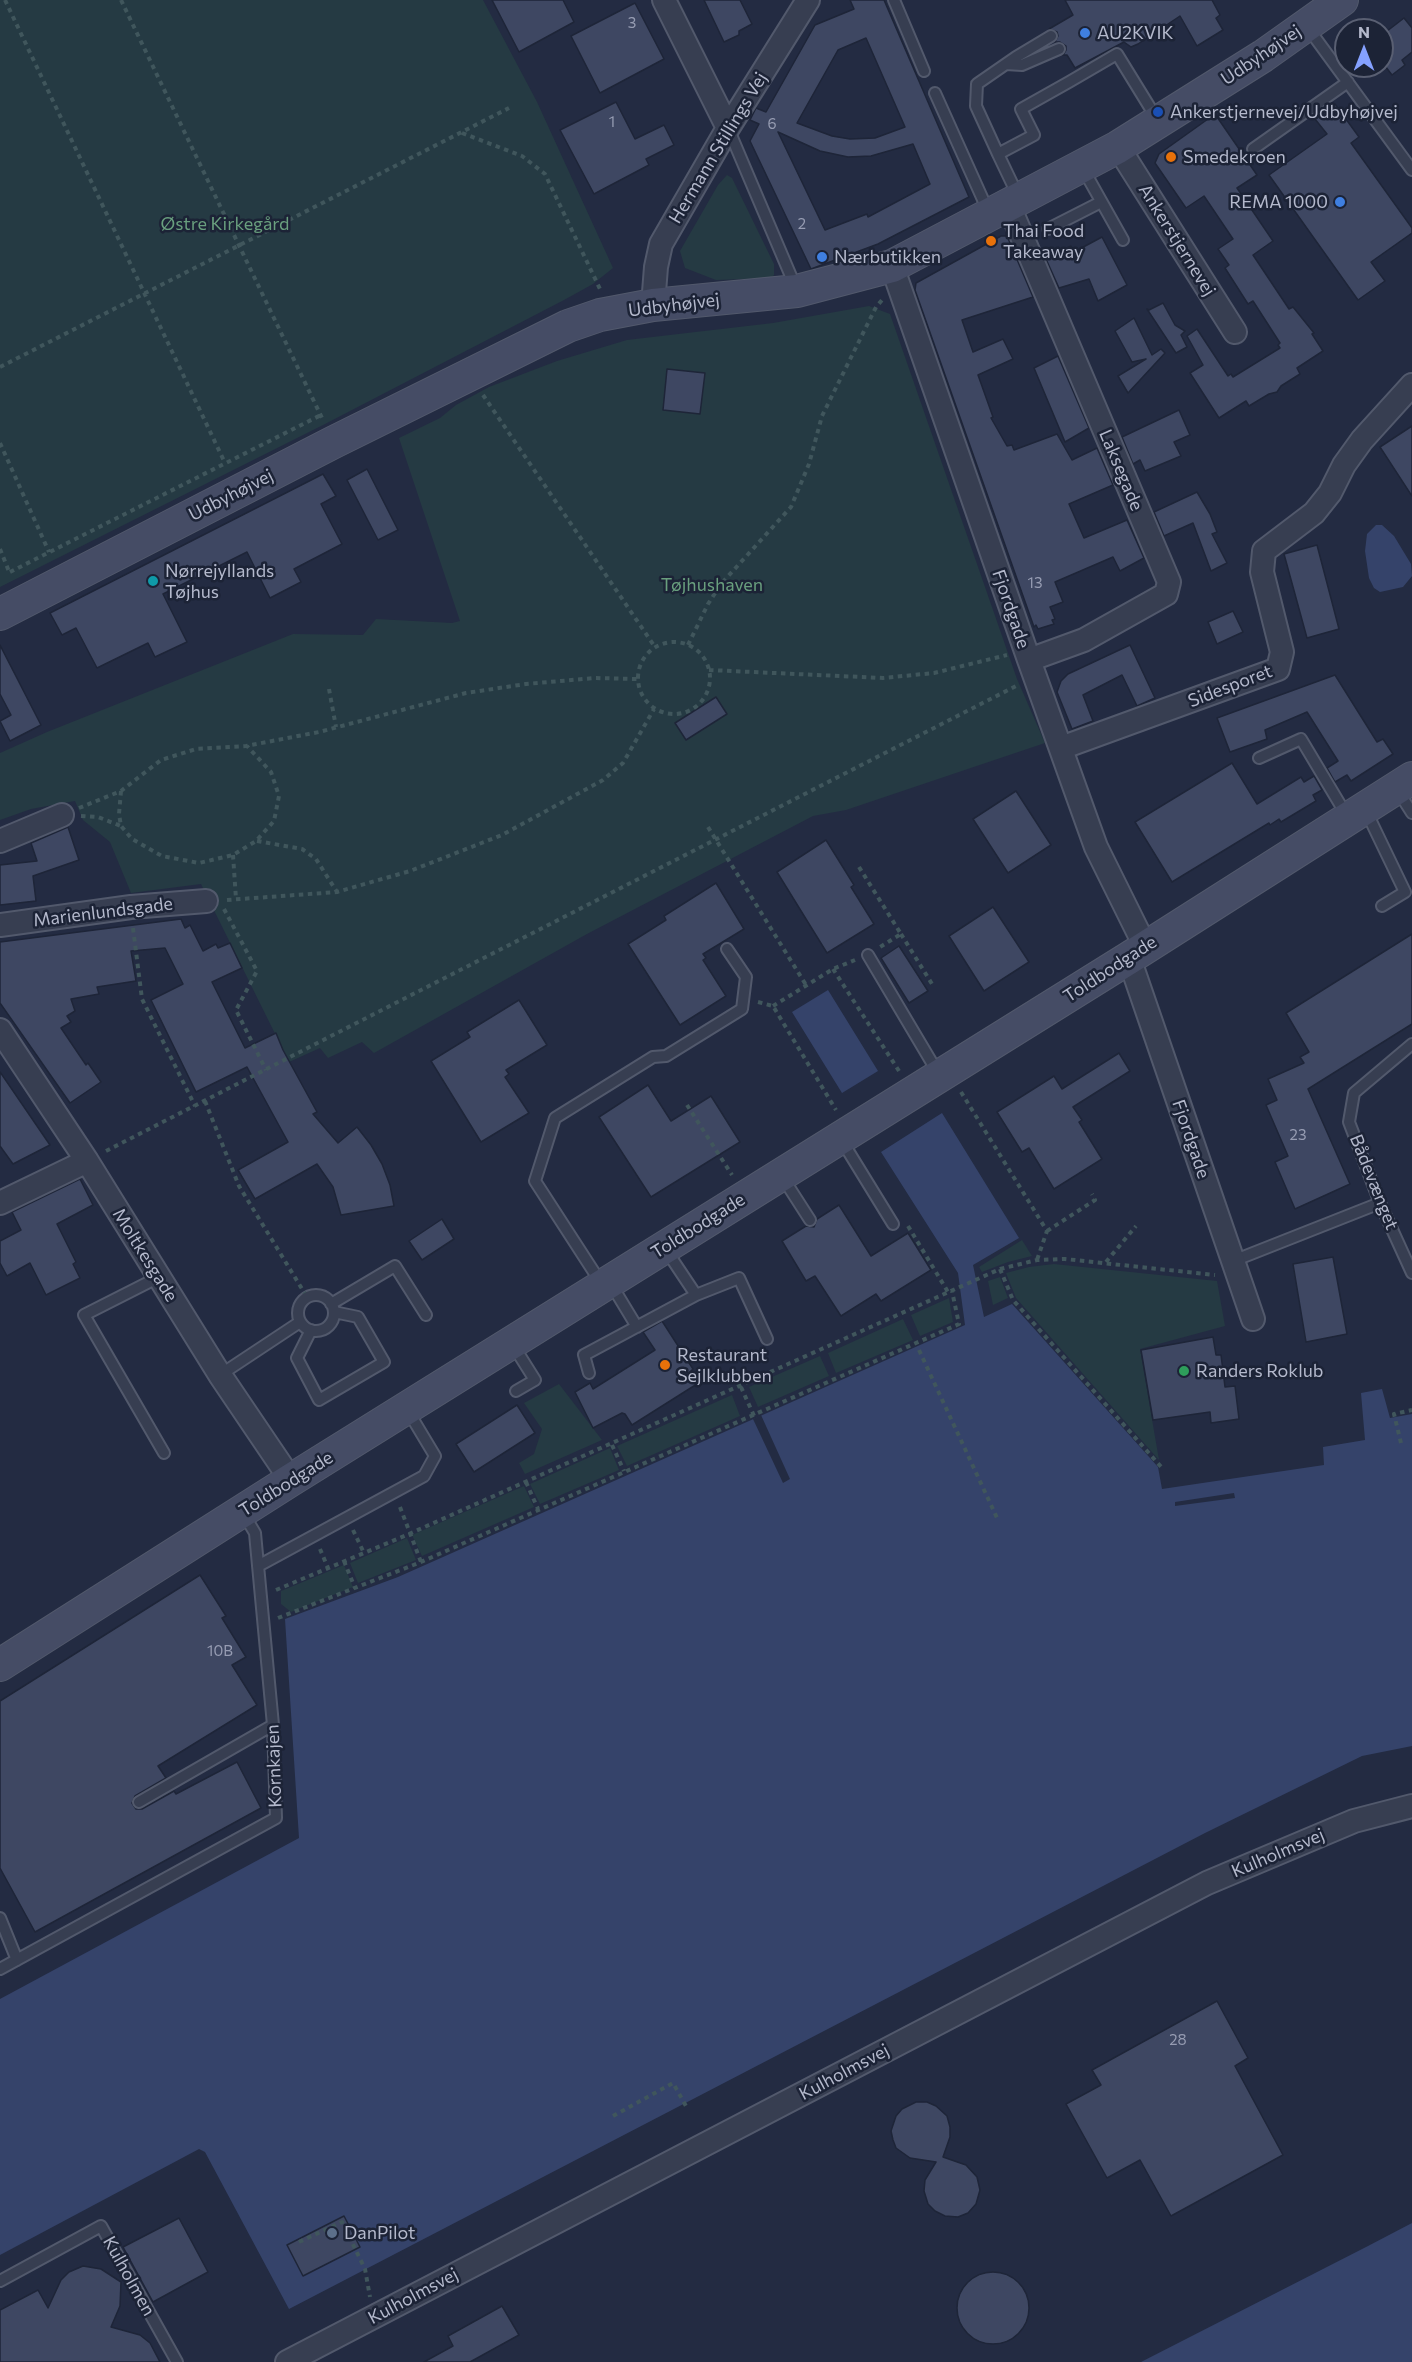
<!DOCTYPE html>
<html>
<head>
<meta charset="utf-8">
<style>
	body { margin:0 }
	#map { position:relative; width:1412px; height:2362px; overflow:hidden; background:#232b42; font-family:Commissioner,sans-serif }
	canvas { display:block }
	.north { position:absolute; left:1334px; top:18px; width:60px; height:60px; box-sizing:border-box; background:#1c2336; border:2px solid #595f72; border-radius:50%; rotate:0deg; font-size:16px; font-weight:700; line-height:24px; text-align:center; color:#b4b9cc }
	.north::after { content:''; display:block; margin:auto; width:21px; height:27px; background:#85a1ff; clip-path:polygon(50% 0,100% 100%,50% 72%,0 100%) }
</style>
</head>
<body>
<div id="map">
<canvas width="1412" height="2362"></canvas>
<div class="north">N</div>
</div>
<script>
const context = document.querySelector('canvas').getContext('2d');
context.lineJoin = 'round';
function fill(path, color) { context.fillStyle = color; context.fill(path, 'evenodd'); }
const toPath = rows => new Path2D(rows.map(r => 'M' + r).join(''));
function trace(path, color, width, dash) { context.strokeStyle = color; context.lineWidth = width; context.lineCap = dash ? 'butt' : 'round'; context.setLineDash(dash || []); context.stroke(path); }
function label(font, color, halo, rows, align = 'center') {
  context.font = font + ' Commissioner,sans-serif'; context.lineWidth = 5; context.setLineDash([]); context.textBaseline = 'middle'; context.strokeStyle = halo; context.fillStyle = color; for (const [text, x, y, turn = 0] of rows) {
    context.save(); context.translate(x, y); context.rotate((+turn || 0) * Math.PI / 180); context.textAlign = isNaN(turn) ? turn : align; if (halo) context.strokeText(text, 0, 0); context.fillText(text, 0, 0); context.restore();
  }
}
fill(toPath([
	[0,0,483,0,537,102,613,268,593,284,564,300,325,424,0,587],
	[727,175,732,178,774,264,774,275,771,278,716,280,685,268,680,251,718,185],
	[869,306,890,314,1017,679,1045,743,846,810,813,816,587,934,374,1053,362,1042,328,1058,320,1048,289,1062,201,884,131,893,110,842,83,820,75,801,31,809,0,820,0,753,47,732,293,634,363,635,376,619,452,623,460,621,399,438,440,418,456,405,489,387,557,361,627,340,773,323],
	[1022,1240,1032,1256,1008,1262,982,1272,979,1267],
	[1054,1264,1217,1281,1225,1326,1140,1349,1159,1460,1016,1298,1006,1273,1029,1267],
	[1000,1277,1008,1298,993,1305,988,1281],
	[949,1298,953,1322,920,1336,911,1315],
	[903,1319,913,1340,836,1373,828,1353],
	[820,1356,829,1376,758,1407,749,1387],
	[559,1384,602,1440,525,1474,519,1463,534,1454,542,1429,524,1403],
	[732,1395,740,1416,627,1466,617,1446],
	[610,1448,619,1470,540,1504,530,1484],
	[524,1486,534,1507,422,1556,412,1535],
	[407,1538,416,1560,358,1583,350,1563],
	[344,1565,353,1587,291,1612,281,1604,281,1591]
]), '#253a43');
fill(toPath([
	[1376,525,1382,525,1394,536,1411,564,1412,576,1403,587,1380,592,1374,588,1369,578,1365,551,1367,534],
	[828,990,878,1071,842,1093,792,1012],
	[942,1113,1019,1238,973,1265,984,1317,1012,1304,1158,1467,1162,1489,1324,1465,1323,1447,1365,1440,1361,1393,1382,1389,1390,1418,1412,1414,1412,1746,1362,1756,1205,1833,289,2309,205,2152,199,2149,0,2255,0,1999,299,1838,285,1619,398,1577,965,1325,958,1273,881,1152],
	[1412,2223,1412,2362,1141,2362,1368,2246]
]), '#35436a');
fill(toPath([
	[761,1415,790,1479,783,1483,753,1419],
	[1234,1493,1235,1498,1175,1506,1175,1502]
]), '#232b42');
const building = toPath([
	[492,0,563,0,574,22,519,52,492,0],
	[704,0,740,0,752,24,739,31,739,35,724,42,704,0],
	[850,0,884,0,969,197,878,244,811,269,750,141,759,124,750,120,756,108,766,112,815,25,854,9,850,0],
	[866,38,905,127,875,138,850,139,832,136,797,123,838,50,866,38],
	[778,132,820,151,848,157,871,156,913,144,930,184,868,217,867,214,825,230,778,132],
	[1065,0,1212,0,1220,15,1216,18,1223,30,1197,46,1180,16,1138,44,1131,47,1124,42,1075,68,1067,55,1063,55,1066,50,1066,46,1060,42,1055,42,1058,36,1057,32,1049,29,1073,15,1065,0],
	[635,3,664,59,600,93,571,36,635,3],
	[1404,18,1412,28,1412,52,1402,60,1405,65,1392,75,1382,62,1382,35,1404,18],
	[616,102,635,139,664,125,674,145,646,159,649,165,594,194,560,130,616,102],
	[1335,104,1359,137,1351,143,1412,228,1412,233,1371,262,1385,281,1358,300,1269,175,1327,134,1315,119,1335,104],
	[1215,114,1257,175,1237,188,1273,241,1253,255,1289,309,1293,307,1314,333,1312,334,1323,351,1297,368,1300,374,1281,386,1277,392,1269,394,1249,406,1246,401,1219,418,1190,373,1203,365,1187,336,1197,329,1228,376,1231,374,1233,377,1280,348,1278,345,1280,343,1253,301,1248,304,1225,268,1229,265,1218,249,1233,239,1204,196,1186,208,1155,163,1159,154,1215,114],
	[1001,236,1007,236,1033,297,962,320,973,352,1003,339,1013,359,978,375,993,417,991,418,1007,446,1012,445,1014,450,1057,434,1072,460,1097,448,1113,485,1069,504,1084,538,1127,520,1144,558,1120,571,1113,557,1055,582,1063,602,1050,607,1055,619,1052,620,1054,624,1038,629,1036,625,1034,627,915,290,916,283,1001,236],
	[1102,237,1127,285,1098,301,1089,279,1059,288,1046,259,1071,246,1074,252,1102,237],
	[1163,303,1175,325,1185,331,1181,335,1187,347,1176,353,1147,309,1149,310,1163,303],
	[1134,318,1152,355,1161,349,1165,353,1128,393,1118,376,1146,359,1132,362,1115,331,1134,318],
	[1058,356,1089,428,1065,442,1034,368,1058,356],
	[667,369,705,373,700,414,663,410,667,369],
	[1179,410,1190,435,1174,442,1181,456,1145,471,1140,460,1133,464,1122,437,1179,410],
	[1412,426,1412,496,1380,447,1412,426],
	[367,469,398,530,378,540,347,480,367,469],
	[323,474,336,496,321,504,342,544,294,569,301,582,270,598,247,552,163,594,187,642,155,657,148,643,97,668,76,628,62,635,50,613,323,474],
	[1197,492,1210,514,1217,532,1212,534,1227,563,1211,571,1193,523,1164,536,1154,512,1197,492],
	[1317,545,1339,629,1307,638,1284,554,1317,545],
	[1233,611,1243,632,1217,644,1208,622,1233,611],
	[0,645,41,725,10,741,0,721,11,715,0,694,0,645],
	[1130,645,1155,698,1137,706,1122,675,1083,695,1093,721,1072,729,1057,692,1061,681,1068,674,1130,645],
	[1335,675,1377,742,1383,739,1393,754,1351,781,1347,775,1335,782,1327,768,1338,761,1307,712,1265,730,1267,739,1230,752,1217,718,1335,675],
	[716,697,727,714,686,740,675,723,716,697],
	[1232,763,1257,804,1301,777,1304,782,1314,776,1322,790,1313,795,1316,801,1281,822,1279,819,1270,825,1269,823,1172,882,1135,822,1232,763],
	[1016,791,1051,845,1008,873,973,819,1016,791],
	[68,827,79,860,33,876,36,901,0,905,0,865,37,861,31,843,68,827],
	[826,840,854,885,851,887,874,924,827,953,777,872,826,840],
	[716,883,744,929,703,954,706,958,703,960,726,996,680,1025,628,944,666,920,664,916,716,883],
	[993,907,1029,962,984,991,949,936,993,907],
	[181,919,185,928,190,925,203,951,216,944,218,948,230,943,242,968,212,982,245,1048,276,1033,283,1050,317,1112,313,1114,338,1143,357,1127,371,1145,382,1164,390,1185,394,1206,341,1215,333,1187,317,1164,255,1199,238,1170,288,1142,247,1067,196,1092,151,1000,183,984,165,948,131,951,136,981,97,987,99,994,71,999,75,1011,67,1016,71,1022,61,1028,86,1065,88,1063,101,1082,70,1103,0,1003,0,942,181,919],
	[1412,934,1412,1024,1308,1089,1350,1184,1295,1209,1275,1162,1288,1156,1266,1105,1277,1100,1268,1079,1304,1063,1300,1057,1309,1052,1286,1013,1412,934],
	[899,946,928,991,909,1003,881,958,899,946],
	[519,1000,547,1045,506,1070,509,1074,505,1077,529,1113,481,1142,431,1061,470,1037,467,1032,519,1000],
	[1119,1053,1130,1071,1073,1107,1082,1120,1079,1122,1102,1159,1054,1189,1029,1148,1022,1152,997,1112,1054,1076,1062,1089,1119,1053],
	[0,1072,50,1145,13,1164,0,1146,0,1072],
	[648,1085,671,1121,711,1096,740,1142,651,1197,599,1117,648,1085],
	[80,1179,93,1205,57,1224,76,1262,73,1264,80,1278,46,1295,30,1263,7,1276,0,1263,0,1241,21,1230,12,1212,80,1179],
	[839,1205,871,1256,908,1233,931,1270,881,1301,876,1294,841,1316,815,1276,806,1281,782,1241,806,1226,814,1227,817,1219,839,1205],
	[442,1219,454,1239,422,1260,409,1241,442,1219],
	[1333,1257,1347,1334,1306,1342,1293,1264,1333,1257],
	[662,1321,693,1369,690,1372,697,1384,632,1425,625,1414,622,1413,593,1428,575,1392,590,1383,593,1389,655,1350,643,1332,662,1321],
	[1213,1337,1216,1355,1221,1355,1225,1387,1235,1386,1239,1419,1211,1423,1210,1412,1153,1420,1141,1350,1213,1337],
	[517,1405,535,1433,474,1472,456,1444,517,1405],
	[200,1575,226,1616,222,1618,246,1657,232,1665,257,1705,158,1766,166,1778,135,1796,132,1803,136,1809,142,1809,174,1791,176,1794,237,1762,261,1808,35,1932,0,1868,0,1701,200,1575],
	[1217,2001,1248,2058,1235,2066,1283,2155,1171,2216,1140,2160,1107,2178,1066,2104,1101,2085,1092,2070,1217,2001],
	[916,2102,927,2102,936,2106,947,2116,950,2127,950,2137,943,2157,966,2165,977,2177,980,2190,976,2204,968,2213,958,2217,945,2216,935,2211,928,2204,924,2191,925,2180,936,2162,910,2158,896,2148,893,2140,891,2131,896,2116,902,2109,916,2102],
	[344,2216,360,2247,303,2276,287,2245,344,2216],
	[179,2218,208,2272,153,2302,123,2247,179,2218],
	[83,2266,101,2269,121,2282,120,2306,111,2327,140,2335,150,2343,160,2362,0,2362,0,2310,38,2290,48,2308,61,2280,69,2272,83,2266],
	'957 2308a36 36 0 1 1 72 0a36 36 0 1 1-72 0Z',
	[502,2306,519,2335,470,2362,424,2362,453,2346,448,2336,502,2306]
]);
fill(building, '#3e4762');
trace(building, '#1e2538', 1.5);
const lane = toPath([
	[894,0,924,71],
	[1308,28,1412,170],
	[1006,64,1022,65,1059,49],
	[935,93,989,213],
	[728,128,796,288],
	[1253,149,1348,82],
	[998,154,976,106,977,84,1016,57,1051,36],
	[1082,167,1123,240],
	[1019,198,998,154,1034,135,1021,109,1069,82,1117,54,1157,119],
	[1048,229,1101,202],
	[1259,758,1301,739,1347,816],
	[1398,791,1412,813],
	[1366,811,1405,892,1382,906],
	[868,955,938,1073],
	[1412,1044,1354,1093,1349,1122,1380,1203,1412,1273],
	[842,1141,893,1224],
	[783,1178,810,1220],
	[666,1250,696,1295],
	[1233,1261,1380,1203],
	[159,1277,84,1315,164,1453],
	[601,1283,535,1181,555,1118,653,1057,666,1056,742,1009,746,977,727,949],
	[611,1284,637,1327],
	'298 1313a18 18 0 1 1 36 0a18 18 0 1 1-36 0Z',
	[331,1304,395,1266,426,1315],
	[311,1330,297,1358,319,1400,384,1362,358,1317,334,1312],
	[513,1345,535,1380,516,1391],
	[589,1373,584,1355,696,1295,739,1278,767,1339],
	[220,1375,300,1322],
	[258,1566,424,1476,435,1456,408,1411],
	[139,1802,273,1725],
	[0,1918,17,1960],
	[0,1969,276,1818,273,1725,256,1544,255,1533,243,1513],
	[0,2281,101,2226,177,2362]
]);
const street = toPath([
	[664,0,728,128],
	[1118,147,1235,332],
	[1009,206,1169,582,1166,594,1084,640,1029,660],
	[892,266,1029,660,1096,847,1145,946],
	[653,305,656,267,661,244,728,128,808,0],
	[1061,748,1278,669,1282,652,1262,572,1264,551,1314,513,1330,493,1344,465,1362,440,1412,385],
	[0,841,62,815],
	[0,925,131,907,206,901],
	[1129,958,1253,1319],
	[0,1030,87,1161,220,1375,291,1480],
	[0,1203,87,1161],
	[287,2362,1207,1883,1354,1821,1412,1806]
]);
const secondary = toPath([
	[0,614,334,442,568,326,600,315,653,305,797,291,892,266,1118,147,1263,56,1342,0],
	[0,1665,291,1480,1129,958,1412,778]
]);
trace(lane, '#52596c', 14);
trace(street, '#52596c', 26);
trace(secondary, '#52596c', 34);
trace(toPath([
	[5,0,225,463],
	[121,0,322,418],
	[462,133,522,156,545,174,600,289],
	[0,367,509,108],
	[483,395,655,647],
	[0,443,49,552],
	[0,549,10,574],
	[10,572,321,415],
	'638 678a36 36 0 1 1 72 0a36 36 0 1 1-72 0Z',
	[688,645,708,604,721,584,791,507,809,464,822,416,876,307,882,300],
	[709,670,883,678,934,673,1007,655],
	[329,689,336,727],
	[121,791,119,814,121,826,132,839,162,856,199,863,233,855,256,841,274,821,279,796,271,772,247,746],
	[79,808,121,791,161,760,196,749,246,746,319,732,466,693,526,684,595,678,637,679],
	[81,816,98,817,121,826],
	[708,827,806,985],
	[257,841,302,849,316,859,337,892],
	[233,855,236,899],
	[859,867,901,934,880,947],
	[227,900,337,892,410,871,502,835,603,780,623,763,654,709],
	[224,909,257,971,236,1010,266,1070],
	[133,928,142,999,195,1106],
	[901,934,932,984],
	[833,969,899,1071],
	[758,1002,773,1006,836,1110],
	[773,1006,833,969,855,960],
	[961,1092,1047,1231,1037,1260],
	[205,1101,239,1186,307,1297],
	[687,1105,732,1175],
	[106,1151,1018,685],
	[908,1226,948,1292],
	[1047,1231,1095,1200,1092,1194],
	[1106,1262,1136,1226],
	[1000,1269,1013,1300,1163,1469],
	[919,1350,998,1520],
	[741,1387,755,1418],
	[1401,1443,1394,1414,1412,1410],
	[612,1445,624,1471],
	[526,1482,538,1509],
	[400,1507,421,1562],
	[353,1530,364,1553],
	[320,1549,328,1568],
	[344,1561,355,1588],
	[276,1590,409,1534,1000,1269,1037,1260,1065,1259,1215,1275],
	[278,1618,421,1562,959,1324,952,1291],
	[613,2116,673,2083,686,2106],
	[299,2242,342,2222,365,2269,370,2297]
]), '#40565c', 4, [4.5, 4.5]);
trace(lane, '#373e51', 10);
trace(street, '#373e51', 22);
trace(secondary, '#454c65', 32);
for (const [x, y, r, color] of [
	[1085,33,6,"#3f7fe0"],
	[1158,112,6,"#1a4fb4"],
	[1171,157,6,"#e8710a"],
	[1340,202,6,"#3f7fe0"],
	[991,241,6,"#e8710a"],
	[822,257,6,"#3f7fe0"],
	[153,581,6,"#0f9aa8"],
	[665,1365,6,"#e8710a"],
	[1184,1371,6,"#2e9e5b"],
	[332,2233,6,"#5c6f8a"]
]) { const dot = new Path2D(); dot.arc(x, y, r, 0, 2 * Math.PI); context.fillStyle = color; context.fill(dot); trace(dot, '#1c2336', 2); }
label('15px', '#969cb2', null, [
	["3",632,23],
	["1",612,122],
	["6",772,124],
	["2",802,224],
	["13",1035,583],
	["23",1298,1135],
	["10B",220,1651],
	["28",1178,2040]
]);
label('18px', '#b4b9cc', '#1c2336', [
	["AU2KVIK",1097,33],
	["Ankerstjernevej/Udbyhøjvej",1170,112],
	["Smedekroen",1183,157],
	["REMA 1000",1328,202,"right"],
	["Thai Food",1003,231],
	["Takeaway",1003,252],
	["Nærbutikken",834,257],
	["Nørrejyllands",165,571],
	["Tøjhus",165,592],
	["Restaurant",677,1355],
	["Sejlklubben",677,1376],
	["Randers Roklub",1196,1371],
	["DanPilot",344,2233]
], 'left');
label('18px', '#b4b9cc', '#1c2336', [
	["Udbyhøjvej",1261,55,-34],
	["Hermann Stillings Vej",718,148,-59],
	["Ankerstjernevej",1177,240,58],
	["Udbyhøjvej",674,305,-7],
	["Laksegade",1121,470,67],
	["Udbyhøjvej",231,495,-27],
	["Fjordgade",1011,609,71],
	["Sidesporet",1230,686,-21],
	["Marienlundsgade",103,912,-7],
	["Toldbodgade",1110,969,-33],
	["Fjordgade",1191,1139,71],
	["Bådevænget",1374,1182,68],
	["Toldbodgade",698,1226,-32],
	["Moltkesgade",145,1255,58],
	["Toldbodgade",286,1484,-32],
	["Kornkajen",274,1766,-92],
	["Kulholmsvej",1278,1853,-23],
	["Kulholmsvej",844,2072,-28],
	["Kulholmen",129,2276,61],
	["Kulholmsvej",413,2296,-28]
]);
label('18px', '#699f7e', '#1c2336', [
	["Østre Kirkegård",225,224],
	["Tøjhushaven",712,585]
]);
</script>
</body>
</html>
